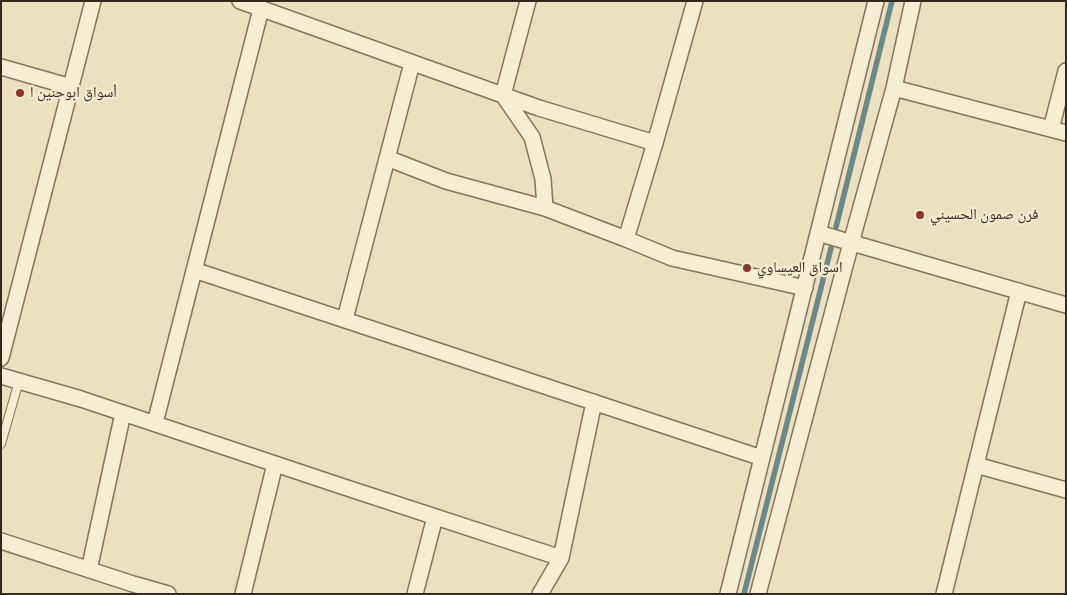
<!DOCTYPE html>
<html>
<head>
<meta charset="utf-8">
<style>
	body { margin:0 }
	#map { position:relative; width:1067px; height:595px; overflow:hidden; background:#ebe1c1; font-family:"Zilla Slab",serif }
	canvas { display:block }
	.frame { position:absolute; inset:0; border:2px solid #33291d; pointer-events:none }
</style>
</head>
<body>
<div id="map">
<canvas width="1067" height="595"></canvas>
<div class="frame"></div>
</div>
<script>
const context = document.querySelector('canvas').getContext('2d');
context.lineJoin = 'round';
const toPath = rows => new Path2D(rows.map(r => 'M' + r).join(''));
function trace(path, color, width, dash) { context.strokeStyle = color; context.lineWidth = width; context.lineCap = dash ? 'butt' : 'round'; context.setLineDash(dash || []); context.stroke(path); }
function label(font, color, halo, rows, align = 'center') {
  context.font = font + ' "Zilla Slab","Noto Naskh Arabic",serif'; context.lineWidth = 4.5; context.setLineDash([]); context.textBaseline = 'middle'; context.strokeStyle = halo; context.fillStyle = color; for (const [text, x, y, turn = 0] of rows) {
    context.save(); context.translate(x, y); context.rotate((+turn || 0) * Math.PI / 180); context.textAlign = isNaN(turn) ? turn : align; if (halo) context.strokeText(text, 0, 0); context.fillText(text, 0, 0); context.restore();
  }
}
trace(toPath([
	[836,227,892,1],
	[744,594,831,248]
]), '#6b8a85', 5.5);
const service = toPath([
	[1,444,19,381]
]);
const minor = toPath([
	[240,1,539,108,655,143],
	[528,1,503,95,532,137,543,179,545,208,626,239,672,258,805,288],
	[1,67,71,87],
	[894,88,1066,133],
	[1051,129,1066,71],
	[387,158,446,181,545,208],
	[818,233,1066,305],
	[626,239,655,143,695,1],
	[194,270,762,458],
	[345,319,412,63],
	[1,358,93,1],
	[1,376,81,399,341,486,561,558],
	[155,423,261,9],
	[976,465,1066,490],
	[1,541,133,584,168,594],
	[89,570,123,413],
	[243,594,275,464],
	[415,594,435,517],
	[540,594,561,558,594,402],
	[728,594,876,1],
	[758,594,851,243,894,88,913,1],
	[944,594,1019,291]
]);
trace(service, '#83735a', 10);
trace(minor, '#83735a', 18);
trace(service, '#f6eed3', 8);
trace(minor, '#f6eed3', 15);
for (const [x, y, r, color] of [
	[20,93,5,"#8e342d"],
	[920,215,5,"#8e342d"],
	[747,268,5,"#8e342d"]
]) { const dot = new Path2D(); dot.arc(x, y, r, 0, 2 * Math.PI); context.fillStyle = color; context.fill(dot); trace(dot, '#f3ebd0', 2); }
label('15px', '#33291d', '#f3ebd0', [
	["أسواق ابوحنين ا",30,93],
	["فرن صمون الحسيني",930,215],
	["اسواق العيساوي",757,268]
], 'left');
</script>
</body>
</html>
